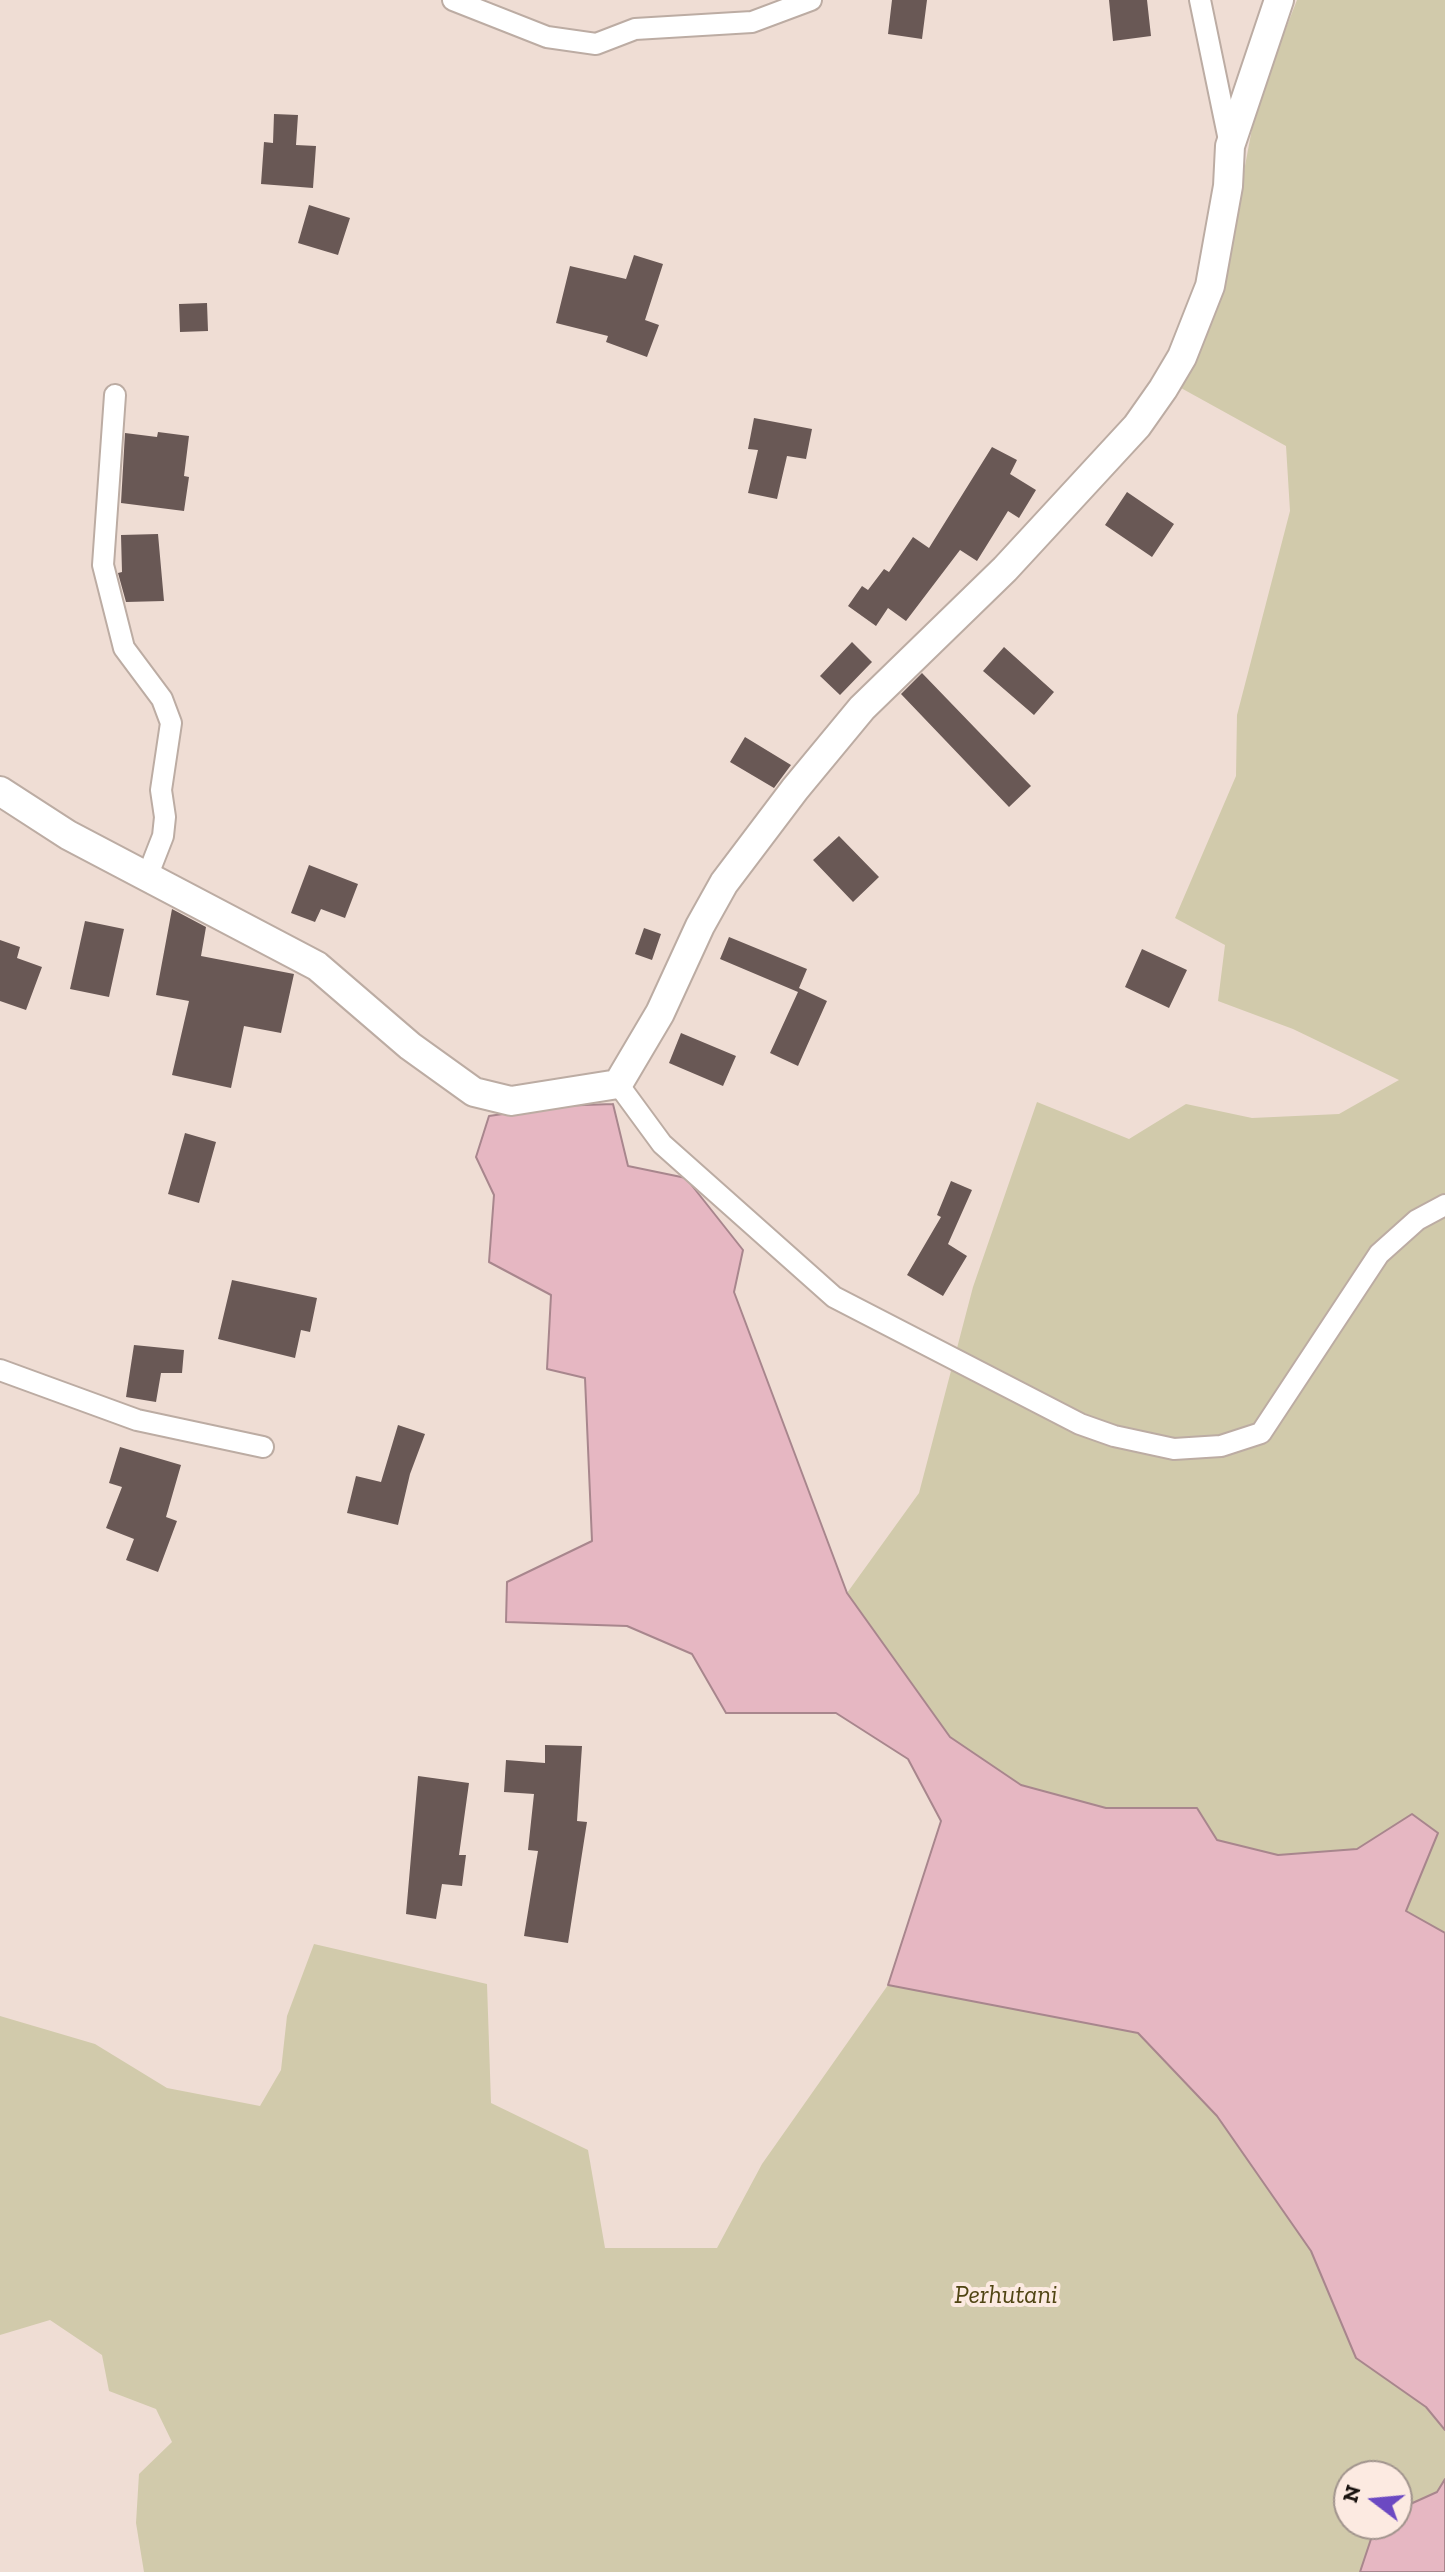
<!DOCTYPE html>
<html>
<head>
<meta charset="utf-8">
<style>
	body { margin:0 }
	#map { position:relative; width:1445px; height:2572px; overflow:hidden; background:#efddd4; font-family:"Zilla Slab",serif }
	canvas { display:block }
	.north { position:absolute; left:1333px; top:2460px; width:80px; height:80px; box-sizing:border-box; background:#fceae1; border:2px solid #a1948d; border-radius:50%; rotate:286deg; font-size:22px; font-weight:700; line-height:32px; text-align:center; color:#191310 }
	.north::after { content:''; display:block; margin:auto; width:28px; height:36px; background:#6b49c2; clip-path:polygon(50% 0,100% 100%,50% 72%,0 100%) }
</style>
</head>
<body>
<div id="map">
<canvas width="1445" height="2572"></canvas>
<div class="north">N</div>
</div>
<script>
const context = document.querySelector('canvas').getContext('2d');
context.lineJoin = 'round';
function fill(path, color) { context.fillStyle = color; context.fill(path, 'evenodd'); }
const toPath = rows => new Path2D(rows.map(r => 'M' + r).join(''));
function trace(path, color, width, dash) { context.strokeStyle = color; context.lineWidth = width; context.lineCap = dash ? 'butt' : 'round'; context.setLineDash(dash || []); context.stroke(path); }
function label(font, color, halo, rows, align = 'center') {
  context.font = font + ' "Zilla Slab",serif'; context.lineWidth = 8; context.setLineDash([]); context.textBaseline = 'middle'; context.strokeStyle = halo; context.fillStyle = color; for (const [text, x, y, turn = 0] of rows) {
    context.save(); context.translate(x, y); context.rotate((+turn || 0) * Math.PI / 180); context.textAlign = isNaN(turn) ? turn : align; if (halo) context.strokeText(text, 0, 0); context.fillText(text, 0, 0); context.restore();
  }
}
fill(toPath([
	[1297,0,1445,0,1445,1933,1405,1911,1438,1833,1357,1849,1278,1855,1217,1840,1164,1807,1106,1808,1021,1785,950,1737,847,1593,919,1493,973,1287,1037,1102,1129,1139,1186,1104,1252,1118,1339,1114,1399,1080,1293,1029,1218,1001,1225,945,1175,918,1236,776,1237,715,1290,511,1286,446,1181,388,1223,283,1257,102],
	[314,1944,487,1984,491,2103,588,2150,605,2248,717,2248,762,2164,888,1985,1138,2033,1217,2116,1311,2251,1356,2358,1426,2407,1445,2430,1445,2479,1437,2492,1397,2510,1397,2476,1349,2476,1349,2524,1376,2524,1360,2572,144,2572,136,2523,139,2474,172,2442,156,2409,109,2391,102,2355,50,2320,0,2335,0,2016,95,2044,167,2088,260,2106,281,2070,287,2016]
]), '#d1caab');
const water = toPath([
	[613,1104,628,1166,686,1178,743,1250,734,1292,847,1593,950,1737,1021,1785,1106,1808,1197,1808,1217,1840,1278,1855,1357,1849,1412,1814,1438,1833,1406,1911,1445,1933,1445,2430,1426,2407,1356,2358,1311,2251,1217,2116,1138,2033,888,1985,941,1821,908,1759,836,1713,726,1713,692,1654,627,1626,506,1622,507,1582,592,1541,585,1378,547,1369,551,1295,489,1262,494,1195,476,1157,489,1116,557,1106,613,1104],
	[1445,2479,1445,2572,1360,2572,1376,2524,1397,2524,1397,2510,1437,2492,1445,2479]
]);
fill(water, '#e6b7c2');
trace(water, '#a8868d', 2);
fill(toPath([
	[892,0,927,0,922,39,888,34],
	[1109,0,1147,0,1151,36,1113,41],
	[274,114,298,115,296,145,316,146,313,188,261,184,264,142,273,143],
	[309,205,350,218,338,255,298,243],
	[634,255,663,264,645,320,659,325,647,357,606,342,608,336,556,323,570,266,626,279],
	[207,303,208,331,180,332,179,304],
	[754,418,812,429,806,459,787,456,777,499,748,493,758,450,748,449],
	[158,432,189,436,184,476,189,477,184,511,121,503,125,433,157,437],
	[992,447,1017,460,1010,474,1036,490,1019,518,1008,511,977,561,960,550,906,621,888,608,876,626,848,606,862,586,868,590,884,569,889,572,913,537,929,548],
	[1127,492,1174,524,1152,557,1105,525],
	[158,534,164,601,126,602,118,573,122,572,121,535],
	[852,642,872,662,840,695,820,676],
	[1004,647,1054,692,1034,715,983,671],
	[922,673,1031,786,1009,807,901,694],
	[745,737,791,765,774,788,730,762],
	[839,836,879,877,853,902,813,860],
	[309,865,358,884,345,918,321,909,315,922,291,913],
	[172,909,206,927,201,956,294,974,281,1033,244,1026,231,1088,172,1075,189,1001,156,995],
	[85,921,124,929,109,997,70,989],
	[644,928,661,934,652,960,635,954],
	[729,937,807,969,799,988,827,1001,798,1066,770,1053,798,992,720,959],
	[0,940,20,947,17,958,42,967,26,1010,0,1001],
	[1142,949,1187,970,1169,1008,1125,987],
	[681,1033,736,1056,723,1086,669,1063],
	[185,1133,216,1142,199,1203,168,1194],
	[951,1181,972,1190,948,1244,967,1256,943,1296,907,1275,941,1217,937,1215],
	[232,1280,317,1298,310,1332,301,1330,295,1358,218,1339],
	[134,1345,184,1350,182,1373,161,1373,156,1402,126,1397],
	[398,1425,425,1434,410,1474,398,1525,347,1513,356,1476,381,1482],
	[120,1447,181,1465,166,1517,177,1521,158,1572,126,1560,134,1539,106,1528,122,1487,109,1483],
	[545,1745,582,1746,577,1821,587,1822,568,1943,524,1936,538,1851,528,1850,534,1794,504,1792,506,1760,545,1763],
	[418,1776,469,1783,459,1855,466,1855,462,1886,442,1884,436,1919,406,1914]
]), '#695855');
const street = toPath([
	[453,0,547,37,596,44,635,29,752,22,811,0],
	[1200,0,1230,145],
	[115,395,103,565,124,648,162,699,171,723,161,790,165,817,163,836,147,877],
	[618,1084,662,1144,834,1297,1080,1424,1114,1436,1174,1449,1221,1446,1261,1433,1379,1254,1417,1220,1445,1205],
	[0,1370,137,1420,263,1447]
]);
const secondary = toPath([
	[0,791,68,835,317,966,410,1046,474,1092,511,1101,618,1084,660,1013,700,926,724,883,795,789,862,708,1005,569,1137,426,1163,389,1182,357,1210,286,1228,186,1230,146,1279,0]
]);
trace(street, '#bcaca3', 24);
trace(secondary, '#bcaca3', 32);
trace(street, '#fff', 20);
trace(secondary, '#fff', 28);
label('italic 26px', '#504513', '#fceae1', [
	["Perhutani",1006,2296]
]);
</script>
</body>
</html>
